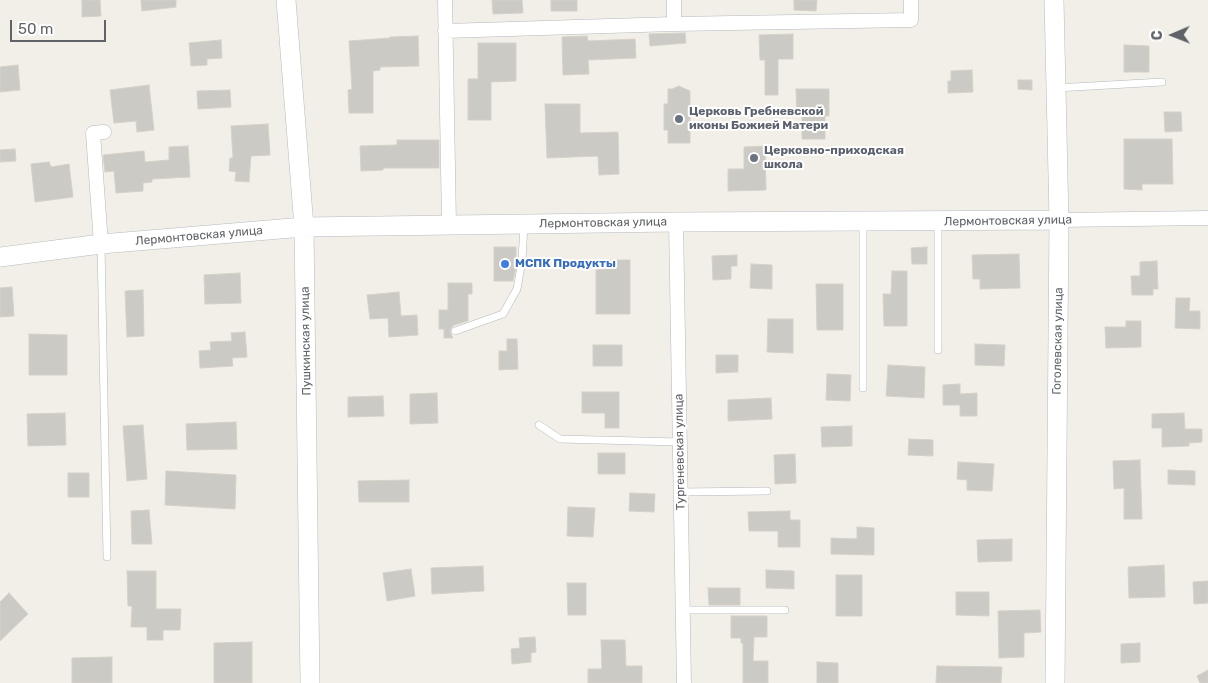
<!DOCTYPE html>
<html>
<head>
<meta charset="utf-8">
<style>
	body { margin:0 }
	#map { position:relative; width:1208px; height:683px; overflow:hidden; background:#f1efe8; font-family:Rubik,sans-serif }
	canvas { display:block }
	.north { position:absolute; left:1148px; top:10px; width:50px; height:50px; -webkit-text-stroke:4px #fff; paint-order:stroke; rotate:269deg; font-size:14px; font-weight:700; line-height:20px; text-align:center; color:#5f6368 }
	.north::after { content:''; display:block; margin:auto; width:18px; height:22px; background:#5f6368; clip-path:polygon(50% 0,100% 100%,50% 72%,0 100%) }
	.scale { position:absolute; left:10px; top:20px; width:96px; height:22px; box-sizing:border-box; border:2px solid #5f6368; border-top:0; padding-left:6px; font-size:15px; line-height:18px; white-space:nowrap; color:#5f6368; -webkit-text-stroke:4px #fff; paint-order:stroke }
</style>
</head>
<body>
<div id="map">
<canvas width="1208" height="683"></canvas>
<div class="north">С</div>
<div class="scale">50 m</div>
</div>
<script>
const context = document.querySelector('canvas').getContext('2d');
context.lineJoin = 'round';
function fill(path, color) { context.fillStyle = color; context.fill(path, 'evenodd'); }
const toPath = rows => new Path2D(rows.map(r => 'M' + r).join(''));
function trace(path, color, width, dash) { context.strokeStyle = color; context.lineWidth = width; context.lineCap = dash ? 'butt' : 'round'; context.setLineDash(dash || []); context.stroke(path); }
function label(font, color, halo, rows, align = 'center') {
  context.font = font + ' Rubik,sans-serif'; context.lineWidth = 4; context.setLineDash([]); context.textBaseline = 'middle'; context.strokeStyle = halo; context.fillStyle = color; for (const [text, x, y, turn = 0] of rows) {
    context.save(); context.translate(x, y); context.rotate((+turn || 0) * Math.PI / 180); context.textAlign = isNaN(turn) ? turn : align; if (halo) context.strokeText(text, 0, 0); context.fillText(text, 0, 0); context.restore();
  }
}
const building = toPath([
	[82,0,100,0,101,16,82,17,82,0],
	[141,0,176,0,176,7,142,11,141,0],
	[492,0,522,0,523,13,493,14,492,0],
	[551,0,577,0,577,11,551,11,551,0],
	[794,0,817,0,816,11,794,10,794,0],
	[685,33,686,43,650,46,649,34,685,33],
	[793,34,793,59,778,59,778,95,765,95,765,60,760,60,759,35,793,34],
	[418,36,419,66,380,67,380,70,373,71,373,113,349,113,348,90,352,89,349,41,390,38,390,37,418,36],
	[587,36,588,41,635,39,636,58,588,60,589,74,563,75,562,37,587,36],
	[221,40,222,58,207,59,207,65,191,66,189,43,221,40],
	[478,43,516,43,516,81,491,82,491,120,468,120,468,79,478,79,478,43],
	[1124,45,1149,46,1149,72,1124,72,1124,45],
	[18,65,20,90,0,92,0,67,18,65],
	[972,70,973,92,948,93,948,81,951,81,951,71,972,70],
	[1018,80,1032,80,1032,90,1018,89,1018,80],
	[149,85,154,130,137,132,136,121,114,123,110,90,149,85],
	[679,86,690,91,690,143,668,143,668,130,664,130,664,104,668,104,668,89,672,89,679,86],
	[796,89,829,89,829,116,825,116,825,139,802,139,802,115,797,116,796,89],
	[230,90,231,107,198,109,197,91,230,90],
	[545,104,580,104,580,133,618,132,619,174,599,175,598,156,547,158,545,104],
	[1164,112,1181,112,1182,131,1165,132,1164,112],
	[268,124,270,155,251,156,249,182,235,181,236,172,229,171,230,158,233,158,231,126,268,124],
	[1124,139,1172,139,1173,184,1142,184,1142,190,1124,189,1124,139],
	[397,140,439,140,439,168,383,168,383,170,361,171,360,146,397,145,397,140],
	[188,146,190,177,152,179,152,182,143,183,143,191,116,193,114,171,105,172,103,155,144,151,145,162,169,160,169,147,188,146],
	[765,146,766,190,728,191,728,169,744,169,744,147,765,146],
	[15,149,16,161,0,162,0,150,15,149],
	[49,162,51,167,69,164,73,197,35,202,31,164,49,162],
	[494,247,516,247,516,267,513,281,494,281,494,247],
	[927,247,927,264,912,264,911,248,927,247],
	[1019,254,1020,288,980,289,980,279,973,279,972,255,1019,254],
	[737,255,737,266,731,266,731,279,713,280,712,256,737,255],
	[606,260,630,260,630,314,596,314,596,270,606,269,606,260],
	[1157,261,1158,289,1153,289,1153,295,1132,295,1131,276,1140,276,1140,262,1157,261],
	[751,264,772,265,772,289,750,288,751,264],
	[892,271,907,271,907,326,884,326,883,294,891,294,892,271],
	[240,273,241,303,205,304,204,275,240,273],
	[448,283,472,283,472,294,468,294,468,321,454,325,451,328,450,332,453,338,444,338,444,329,439,329,439,310,448,310,448,283],
	[816,284,843,284,843,330,817,330,816,284],
	[12,287,14,316,0,317,0,288,12,287],
	[143,290,144,336,127,337,125,291,143,290],
	[399,292,401,316,417,315,418,335,389,337,388,318,370,319,367,295,399,292],
	[1176,298,1190,298,1189,311,1200,311,1200,329,1175,328,1176,298],
	[768,319,793,319,793,353,767,352,768,319],
	[1126,321,1141,321,1141,347,1106,348,1105,327,1126,327,1126,321],
	[245,332,247,357,232,358,233,366,200,368,199,351,211,350,210,342,232,341,231,333,245,332],
	[29,334,67,335,67,375,29,375,29,334],
	[507,339,517,339,518,369,499,370,499,351,507,351,507,339],
	[975,344,1005,345,1004,366,975,365,975,344],
	[593,345,622,345,622,366,593,366,593,345],
	[716,355,738,355,738,372,716,373,716,355],
	[888,365,925,367,924,398,886,396,888,365],
	[827,374,851,375,850,401,826,400,827,374],
	[960,384,960,394,977,393,977,416,960,416,960,405,943,405,943,385,960,384],
	[582,392,619,392,619,428,605,428,605,413,582,413,582,392],
	[437,393,438,423,410,424,410,394,437,393],
	[383,396,384,416,348,417,348,397,383,396],
	[771,398,772,419,728,421,728,400,771,398],
	[65,413,66,445,28,446,27,414,65,413],
	[1184,413,1185,429,1202,429,1202,442,1189,443,1189,446,1162,447,1162,428,1152,428,1152,414,1184,413],
	[236,422,237,449,187,450,186,424,236,422],
	[143,425,147,479,127,481,123,426,143,425],
	[852,426,852,446,822,447,821,427,852,426],
	[909,439,933,440,933,456,908,455,909,439],
	[598,453,625,453,625,474,598,474,598,453],
	[795,454,796,483,775,484,774,455,795,454],
	[1140,460,1142,519,1124,519,1124,488,1114,489,1113,461,1140,460],
	[958,462,994,464,992,491,967,490,967,480,957,479,958,462],
	[1168,470,1195,471,1195,485,1168,484,1168,470],
	[166,471,236,475,235,509,165,505,166,471],
	[68,473,89,473,89,497,68,497,68,473],
	[409,480,409,502,359,502,358,481,409,480],
	[630,493,655,494,654,512,629,511,630,493],
	[568,507,595,508,593,537,567,536,568,507],
	[149,510,152,544,132,544,131,511,149,510],
	[790,511,790,520,800,520,800,547,778,547,778,531,749,531,748,512,790,511],
	[857,527,874,528,874,555,831,554,831,538,857,539,857,527],
	[1012,539,1012,561,978,562,977,540,1012,539],
	[1164,565,1165,597,1129,598,1128,567,1164,565],
	[483,566,484,591,432,594,431,568,483,566],
	[411,569,415,596,387,601,383,573,411,569],
	[766,570,794,571,794,589,766,588,766,570],
	[127,571,156,571,156,609,181,609,180,630,163,630,163,640,147,640,147,627,131,627,132,606,128,606,127,571],
	[836,575,862,575,862,616,836,616,836,575],
	[1208,581,1208,603,1194,604,1193,582,1208,581],
	[567,583,586,583,586,615,568,615,567,583],
	[708,588,740,588,740,605,709,605,708,588],
	[956,592,989,592,989,616,956,615,956,592],
	[9,593,28,614,0,641,0,602,9,593],
	[1040,610,1041,632,1024,633,1024,657,999,658,998,611,1040,610],
	[731,616,767,616,767,637,754,637,753,661,768,661,768,683,743,683,743,643,741,643,741,638,731,638,731,616],
	[535,637,536,652,531,653,531,662,512,664,511,649,520,648,519,638,535,637],
	[601,640,625,640,626,666,642,666,642,683,588,683,588,669,602,669,601,640],
	[252,642,252,683,214,683,214,643,252,642],
	[1140,643,1140,662,1121,663,1121,644,1140,643],
	[112,657,112,683,72,683,72,658,112,657],
	[817,662,838,663,838,683,817,683,817,662],
	[937,666,1002,667,1001,683,936,683,937,666],
	[1208,670,1208,683,1200,683,1197,676,1208,670]
]);
fill(building, '#cccac5');
trace(building, '#d6d1c6', 1);
const lane = toPath([
	[1056,88,1162,82],
	[101,244,107,557],
	[455,331,503,314,517,289,522,261,524,224],
	[938,350,938,222],
	[863,388,863,222],
	[539,425,560,439,679,442],
	[680,492,767,491],
	[682,610,785,610]
]);
const street = toPath([
	[445,0,449,224],
	[674,24,674,0],
	[445,31,674,24,911,20,911,0],
	[1059,220,1208,218],
	[676,222,684,683],
	[101,244,93,133,104,132]
]);
const secondary = toPath([
	[286,0,304,227,310,683],
	[1054,0,1059,220,1055,683],
	[0,257,101,244,304,227,676,222,1059,220]
]);
trace(lane, '#b5b8bc', 8);
trace(street, '#b5b8bc', 15);
trace(secondary, '#b6babf', 20);
trace(lane, '#fff', 7);
trace(street, '#fff', 14);
trace(secondary, '#fff', 19);
for (const [x, y, r, color] of [
	[679,119,5,"#6b7280"],
	[754,158,5,"#6b7280"],
	[505,264,5,"#3f7fe0"]
]) { const dot = new Path2D(); dot.arc(x, y, r, 0, 2 * Math.PI); context.fillStyle = color; context.fill(dot); trace(dot, '#fff', 2); }
label('bold 12px', '#5b616d', '#fff', [
	["Церковь Гребневской",689,112],
	["иконы Божией Матери",689,126],
	["Церковно-приходская",764,151],
	["школа",764,165]
], 'left');
label('12px', '#5f6368', '#fff', [
	["Лермонтовская улица",1008,221,-1],
	["Лермонтовская улица",603,223,-1],
	["Лермонтовская улица",199,236,-5],
	["Пушкинская улица",306,341,-91],
	["Гоголевская улица",1058,341,-89],
	["Тургеневская улица",680,452,-91]
]);
label('bold 12px', '#366cbe', '#fff', [
	["МСПК Продукты",515,264]
], 'left');
</script>
</body>
</html>
